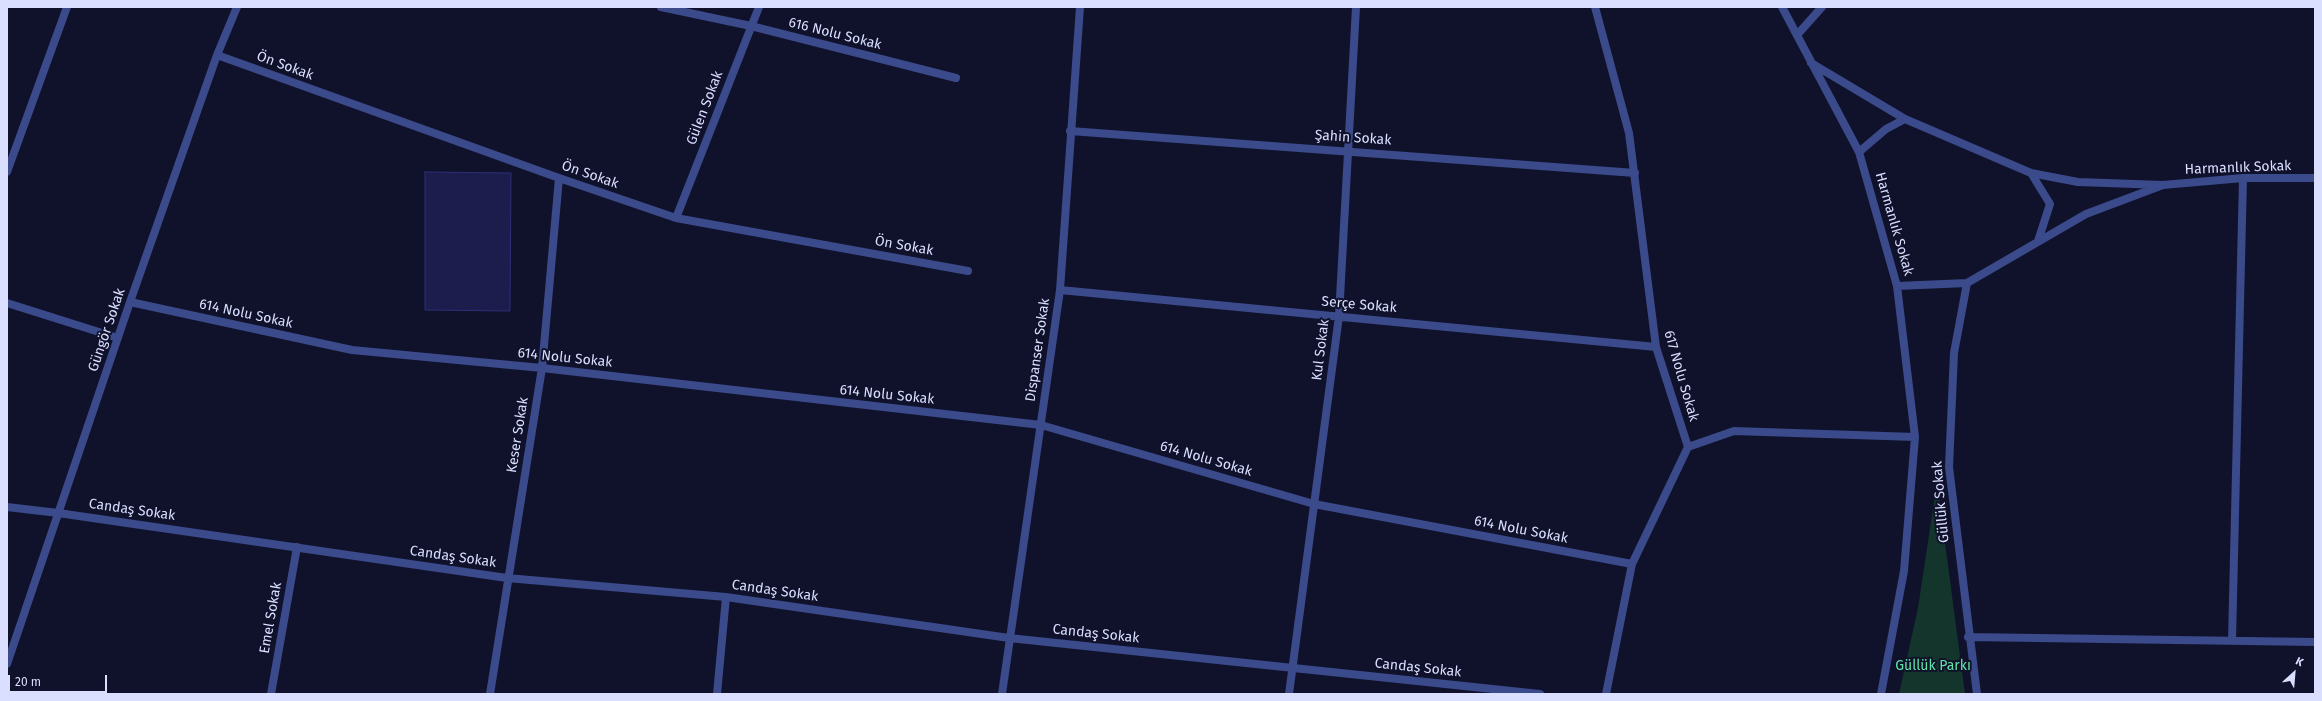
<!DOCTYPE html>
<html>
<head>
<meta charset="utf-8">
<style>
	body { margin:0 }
	#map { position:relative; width:2322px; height:701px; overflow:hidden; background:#10122b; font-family:"Fira Sans",sans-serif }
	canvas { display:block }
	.frame { position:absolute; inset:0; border:8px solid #dadeff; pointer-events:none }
	.north { position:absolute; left:2274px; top:653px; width:40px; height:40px; -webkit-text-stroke:3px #10122b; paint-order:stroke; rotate:26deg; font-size:11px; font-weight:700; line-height:16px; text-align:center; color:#dadeff }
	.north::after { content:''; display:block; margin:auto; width:14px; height:18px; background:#dadeff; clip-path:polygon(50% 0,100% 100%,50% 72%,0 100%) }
	.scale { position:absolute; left:8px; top:675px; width:99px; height:18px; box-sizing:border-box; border:2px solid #dadeff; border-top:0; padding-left:5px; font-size:12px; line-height:14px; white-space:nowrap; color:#dadeff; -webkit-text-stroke:3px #10122b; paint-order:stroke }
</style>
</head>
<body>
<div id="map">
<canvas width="2322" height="701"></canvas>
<div class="frame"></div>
<div class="north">K</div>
<div class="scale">20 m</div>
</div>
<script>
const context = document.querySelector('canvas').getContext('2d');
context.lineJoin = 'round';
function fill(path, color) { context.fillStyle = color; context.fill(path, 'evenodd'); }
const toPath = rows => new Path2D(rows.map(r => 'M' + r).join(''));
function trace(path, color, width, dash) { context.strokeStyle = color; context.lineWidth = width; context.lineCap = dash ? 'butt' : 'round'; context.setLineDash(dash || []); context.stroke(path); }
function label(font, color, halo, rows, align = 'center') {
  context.font = font + ' "Fira Sans",sans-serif'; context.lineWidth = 4; context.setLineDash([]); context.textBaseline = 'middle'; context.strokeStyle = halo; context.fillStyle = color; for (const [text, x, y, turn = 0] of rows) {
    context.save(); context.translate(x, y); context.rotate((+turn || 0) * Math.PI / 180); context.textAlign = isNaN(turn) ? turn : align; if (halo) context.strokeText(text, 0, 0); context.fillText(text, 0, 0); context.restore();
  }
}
fill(toPath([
	[1937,482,1965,694,1899,694,1918,608]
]), '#13352c');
const building = toPath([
	[425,172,511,173,510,311,425,310,425,172]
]);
fill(building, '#1c1d4c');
trace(building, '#2d2f79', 1);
trace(toPath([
	[661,7,751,26,956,78],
	[1595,7,1629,133,1656,347,1688,447,1632,564,1606,694],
	[1782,7,1859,152,1897,286,1967,283,2086,214,2163,185],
	[1797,35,1822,7],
	[217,55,559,178,676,218,968,271],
	[1811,63,1905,119,2031,173,2078,182,2163,185,2243,178,2315,178],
	[1070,131,1635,173],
	[1859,152,1886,129,1905,119],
	[7,172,67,7],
	[2031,173,2050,204,2038,241],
	[676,218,759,7],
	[1967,283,1954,353,1949,467,1977,694],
	[1060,290,1656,347],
	[130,302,352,350,542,368,1041,425,1314,504,1632,564],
	[7,303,118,338],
	[1688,447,1734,431,1915,437],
	[7,507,58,513,507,578,726,597,1009,638,1540,694],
	[1968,637,2315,642],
	[2232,641,2243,178],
	[7,664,130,302,217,55,237,7],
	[271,694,297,547],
	[490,694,542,368,559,178],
	[717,694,726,597],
	[1002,694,1060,290,1080,7],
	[1289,694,1339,316,1356,7],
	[1881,694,1904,571,1915,437,1897,286]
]), '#3a4a8b', 8);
label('14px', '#dadeff', '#10122b', [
	["616 Nolu Sokak",835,34,14],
	["Ön Sokak",285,66,20],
	["Gülen Sokak",705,108,-69],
	["Şahin Sokak",1353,138,4],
	["Harmanlık Sokak",2238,168,-2],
	["Ön Sokak",590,175,19],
	["Harmanlık Sokak",1894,224,74],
	["Ön Sokak",904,246,10],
	["Serçe Sokak",1359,305,5],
	["614 Nolu Sokak",246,314,12],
	["Güngör Sokak",107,330,-71],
	["Dispanser Sokak",1038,350,-82],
	["Kul Sokak",1321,350,-83],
	["614 Nolu Sokak",565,358,6],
	["617 Nolu Sokak",1681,376,74],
	["614 Nolu Sokak",887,395,6],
	["Keser Sokak",518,435,-81],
	["614 Nolu Sokak",1206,459,16],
	["Güllük Sokak",1941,502,-95],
	["Candaş Sokak",132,510,8],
	["614 Nolu Sokak",1521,530,11],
	["Candaş Sokak",453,557,8],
	["Candaş Sokak",775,591,8],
	["Emel Sokak",271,618,-80],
	["Candaş Sokak",1096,634,6],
	["Candaş Sokak",1418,668,6]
]);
label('14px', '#61e4a5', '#10122b', [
	["Güllük Parkı",1933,666]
]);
</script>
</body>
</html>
